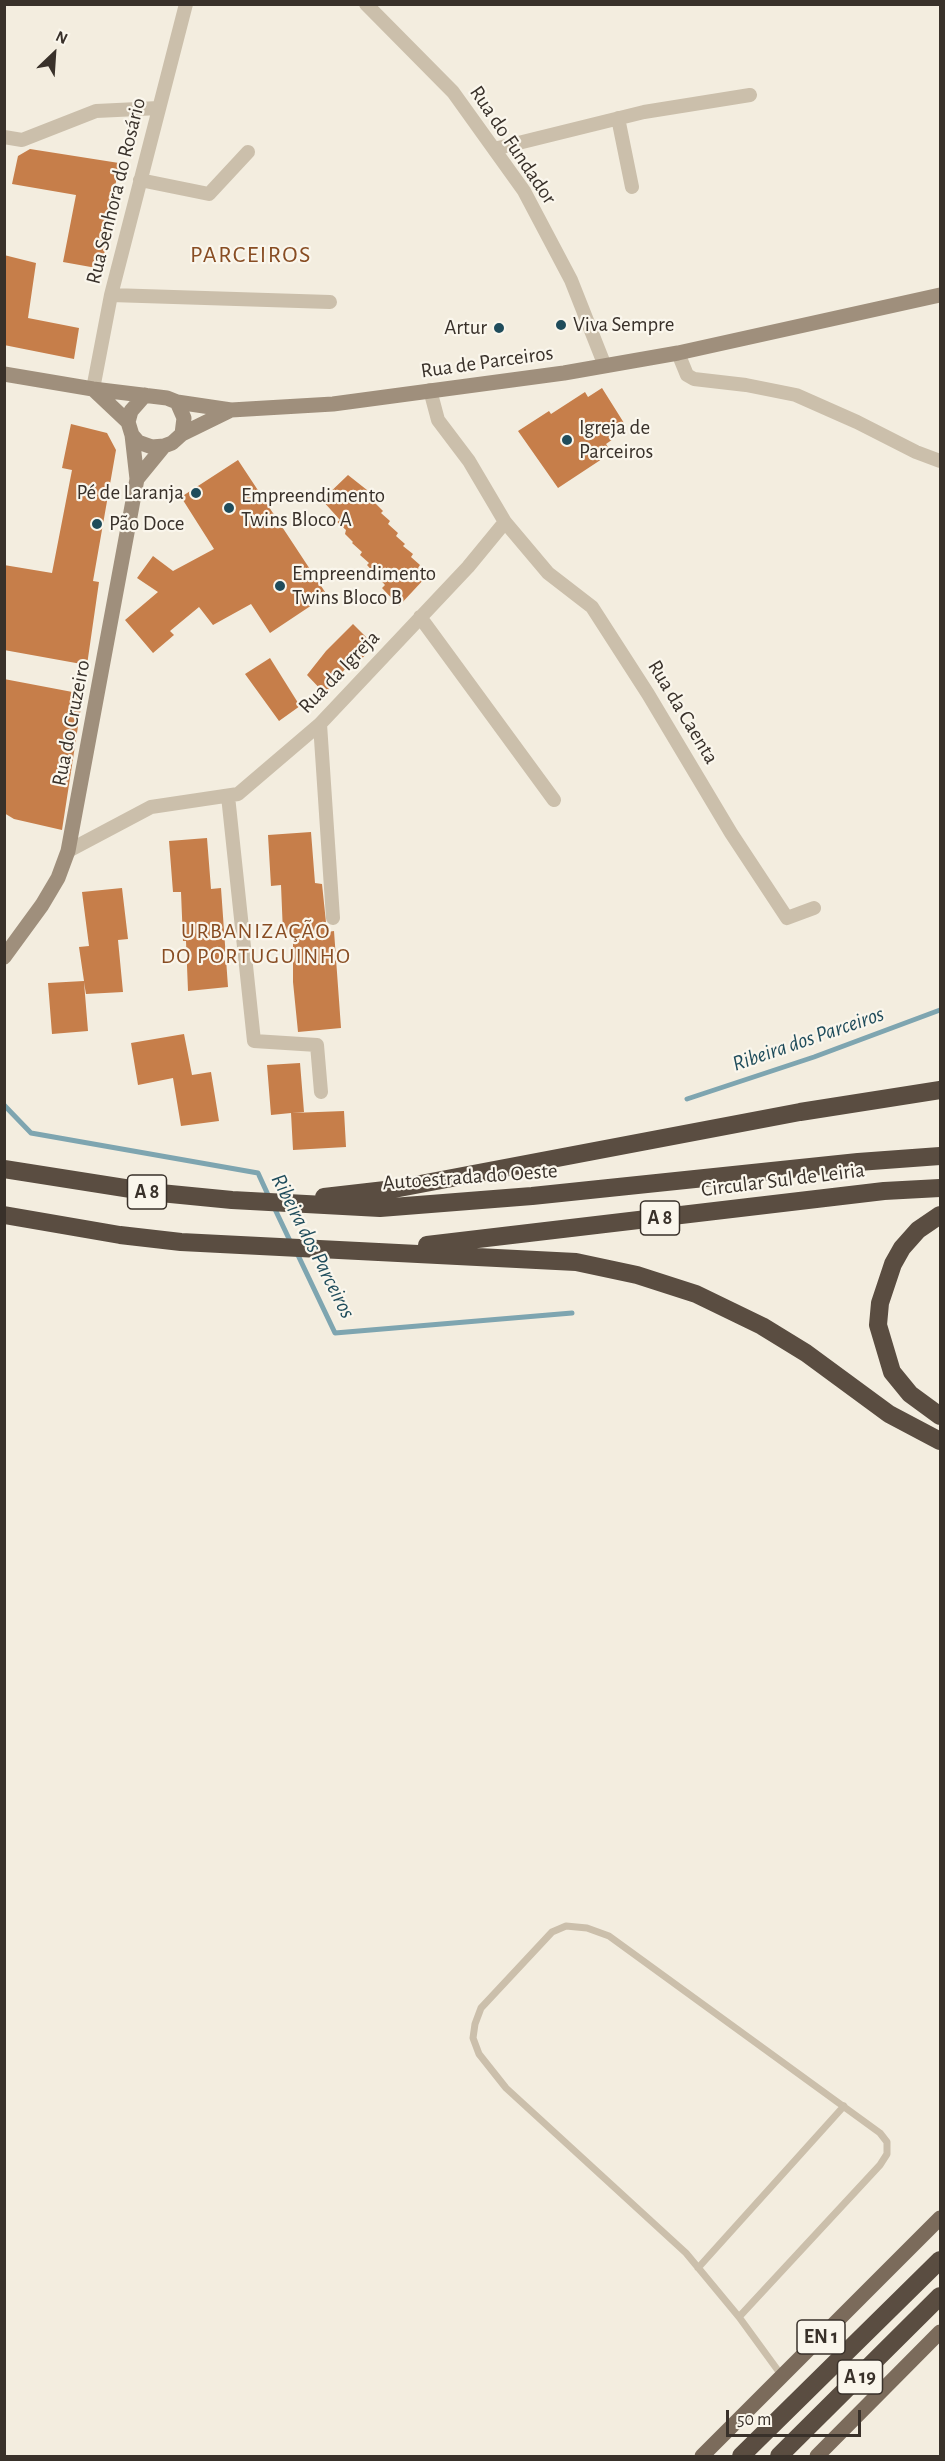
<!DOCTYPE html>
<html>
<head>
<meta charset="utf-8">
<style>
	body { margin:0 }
	#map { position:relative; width:945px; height:2461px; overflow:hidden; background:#f3eddf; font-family:"Alegreya Sans",sans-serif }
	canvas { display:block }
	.frame { position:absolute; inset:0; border:6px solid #39312a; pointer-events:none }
	.north { position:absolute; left:24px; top:24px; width:60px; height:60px; -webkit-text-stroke:4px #faf6ec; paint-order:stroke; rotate:25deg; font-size:16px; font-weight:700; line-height:24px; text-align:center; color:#39312a }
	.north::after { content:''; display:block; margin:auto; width:21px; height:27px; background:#39312a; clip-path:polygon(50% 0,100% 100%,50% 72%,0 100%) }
	.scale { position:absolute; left:726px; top:2410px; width:135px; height:27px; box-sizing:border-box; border:3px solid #39312a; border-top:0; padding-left:8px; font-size:18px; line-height:21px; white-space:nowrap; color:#39312a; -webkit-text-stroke:4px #faf6ec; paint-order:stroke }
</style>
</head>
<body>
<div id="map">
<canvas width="945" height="2461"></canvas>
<div class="frame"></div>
<div class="north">N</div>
<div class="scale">50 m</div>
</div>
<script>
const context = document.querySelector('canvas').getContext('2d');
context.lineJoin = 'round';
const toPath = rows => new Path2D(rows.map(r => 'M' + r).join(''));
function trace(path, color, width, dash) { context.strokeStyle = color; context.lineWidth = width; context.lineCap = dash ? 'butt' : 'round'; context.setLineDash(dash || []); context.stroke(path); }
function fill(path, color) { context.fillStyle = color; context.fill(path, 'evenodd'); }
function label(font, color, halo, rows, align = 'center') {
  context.font = font + ' "Alegreya Sans",sans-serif'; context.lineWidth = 4.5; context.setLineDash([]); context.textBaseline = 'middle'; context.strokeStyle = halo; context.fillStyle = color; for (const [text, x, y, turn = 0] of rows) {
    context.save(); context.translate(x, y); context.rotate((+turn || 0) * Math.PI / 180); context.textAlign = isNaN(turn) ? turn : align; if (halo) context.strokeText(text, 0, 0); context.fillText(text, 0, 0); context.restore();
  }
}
trace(toPath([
	[687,1099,814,1057,940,1010],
	[4,1105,31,1133,258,1173,269,1197],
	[273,1205,291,1243],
	[296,1251,335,1333,572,1313]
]), '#7ea5b0', 5);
fill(toPath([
	[30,149,119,163,102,269,63,262,76,195,12,184,18,156],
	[4,255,36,263,28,318,79,328,74,359,4,345],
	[602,388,624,423,613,431,616,437,606,444,608,447,598,454,602,459,558,488,518,431,549,411,551,414,585,392,588,397],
	[71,424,107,433,116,450,93,581,99,582,87,665,4,650,4,565,52,573,72,470,62,468],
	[238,460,327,595,270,633,251,604,213,625,199,607,170,631,174,635,153,653,125,620,158,592,137,578,153,556,173,571,214,549,181,497],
	[348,475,367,490,365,493,383,511,381,513,390,521,388,524,398,533,396,536,405,544,403,546,413,554,411,557,420,565,418,568,426,577,399,606,382,588,385,585,367,565,369,563,360,555,362,552,352,543,353,542,345,534,346,530,337,522,340,520,322,500],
	[353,624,374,645,358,663,353,659,325,694,307,675,326,651],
	[270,658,300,706,279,721,245,674],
	[4,679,83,694,62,830,14,819,4,813],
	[311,832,315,883,322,884,327,932,334,931,341,1028,298,1032,293,982,293,933,283,933,281,885,271,886,268,835],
	[207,838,211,889,221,888,228,987,188,991,186,941,183,941,181,892,173,892,169,841],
	[122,888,128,939,118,940,123,992,86,994,84,982,88,1031,52,1034,48,983,84,981,79,947,89,946,82,892],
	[184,1034,192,1075,211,1072,219,1121,181,1126,173,1078,138,1085,131,1043],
	[300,1063,304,1112,292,1113,344,1111,346,1147,293,1150,291,1113,271,1115,267,1065]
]), '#c67e4a');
trace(toPath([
	[698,2268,844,2106],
	[739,2317,880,2165,887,2154,887,2142,880,2133,609,1936,587,1928,566,1926,552,1932,481,2008,475,2024,473,2038,479,2054,506,2088,686,2253,739,2317,782,2376]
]), '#cbbfab', 7);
trace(toPath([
	[366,4,453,92,524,191,571,280,605,366],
	[618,118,632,187],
	[4,137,22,140,96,111,159,108],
	[494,149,644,112,750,95],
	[140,180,209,194,248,152],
	[111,295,330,302],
	[678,353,687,375,694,379,746,385,796,395,857,422,916,452,940,461],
	[93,389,111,295,186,4],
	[505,522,548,573,592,607,648,694,731,833,787,918,814,908],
	[420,617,554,800],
	[320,724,333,918],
	[228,796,254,1041,317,1045,321,1092],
	[68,851,151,807,238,794,320,724,468,567,505,522,469,461,438,420,430,390]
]), '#cbbfab', 14);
trace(toPath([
	[4,374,93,389,167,398,177,402,184,418,182,434,172,443,164,446,152,447,138,442,132,435,128,422,131,411,145,395],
	[93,389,128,422],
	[177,402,231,410,333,404,564,373,678,353,940,295],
	[182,434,231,410],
	[137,479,164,446],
	[4,957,42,905,58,878,68,851,137,479,132,435]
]), '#9f8f7c', 15);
trace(toPath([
	[702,2456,940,2218],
	[817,2456,940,2332]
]), '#7b6b5b', 15);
trace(toPath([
	[4,1169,150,1192,232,1200,380,1208,532,1196,858,1162,940,1156],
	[324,1197,394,1189,800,1112,940,1090],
	[4,1215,120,1235,181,1242,576,1262,637,1275,696,1294,762,1326,806,1353,889,1414,940,1441],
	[940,1215,918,1230,902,1248,893,1264,880,1303,878,1325,892,1372,910,1394,940,1416],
	[427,1245,884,1191,940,1188],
	[741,2456,940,2260],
	[779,2456,940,2296]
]), '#5a4d41', 18);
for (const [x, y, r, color] of [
	[561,325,6,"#1f4c5b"],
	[499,328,6,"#1f4c5b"],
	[567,440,6,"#1f4c5b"],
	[196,493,6,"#1f4c5b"],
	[229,508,6,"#1f4c5b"],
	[97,524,6,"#1f4c5b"],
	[280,586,6,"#1f4c5b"]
]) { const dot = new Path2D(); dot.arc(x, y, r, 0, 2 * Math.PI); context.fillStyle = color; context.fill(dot); trace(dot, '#faf6ec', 2); }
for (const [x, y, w] of [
	[147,1192,39],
	[660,1218,39],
	[821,2337,48],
	[860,2377,45]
]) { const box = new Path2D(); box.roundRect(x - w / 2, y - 17, w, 34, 4.5); context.fillStyle = '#faf6ec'; context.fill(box); trace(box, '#39312a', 1.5); }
label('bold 20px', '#39312a', null, [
	["A 8",147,1192],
	["A 8",660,1218],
	["EN 1",821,2337],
	["A 19",860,2377]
]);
label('21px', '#39312a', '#faf6ec', [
	["Rua do Fundador",513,145,56],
	["Rua Senhora do Rosário",116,191,-76],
	["Rua de Parceiros",487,362,-8],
	["Rua da Igreja",339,672,-46],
	["Rua da Caenta",683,712,59],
	["Rua do Cruzeiro",71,723,-79],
	["Autoestrada do Oeste",470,1177,-4],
	["Circular Sul de Leiria",783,1180,-7]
]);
label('21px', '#39312a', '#faf6ec', [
	["Viva Sempre",573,325],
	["Artur",487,328,"right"],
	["Igreja de",579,428],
	["Parceiros",579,452],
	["Pé de Laranja",184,493,"right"],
	["Empreendimento",241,496],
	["Twins Bloco A",241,520],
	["Pão Doce",109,524],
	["Empreendimento",292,574],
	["Twins Bloco B",292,598]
], 'left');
context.letterSpacing = '1.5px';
label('22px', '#884d23', '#faf6ec', [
	["URBANIZAÇÃO",256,931],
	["DO PORTUGUINHO",256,956]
]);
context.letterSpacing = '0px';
label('italic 22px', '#1f4c5b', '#faf6ec', [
	["Ribeira dos Parceiros",808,1039,-19],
	["Ribeira dos Parceiros",313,1246,63]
]);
context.letterSpacing = '1.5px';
label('24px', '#884d23', '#faf6ec', [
	["PARCEIROS",251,255]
]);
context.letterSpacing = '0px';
</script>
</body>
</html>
